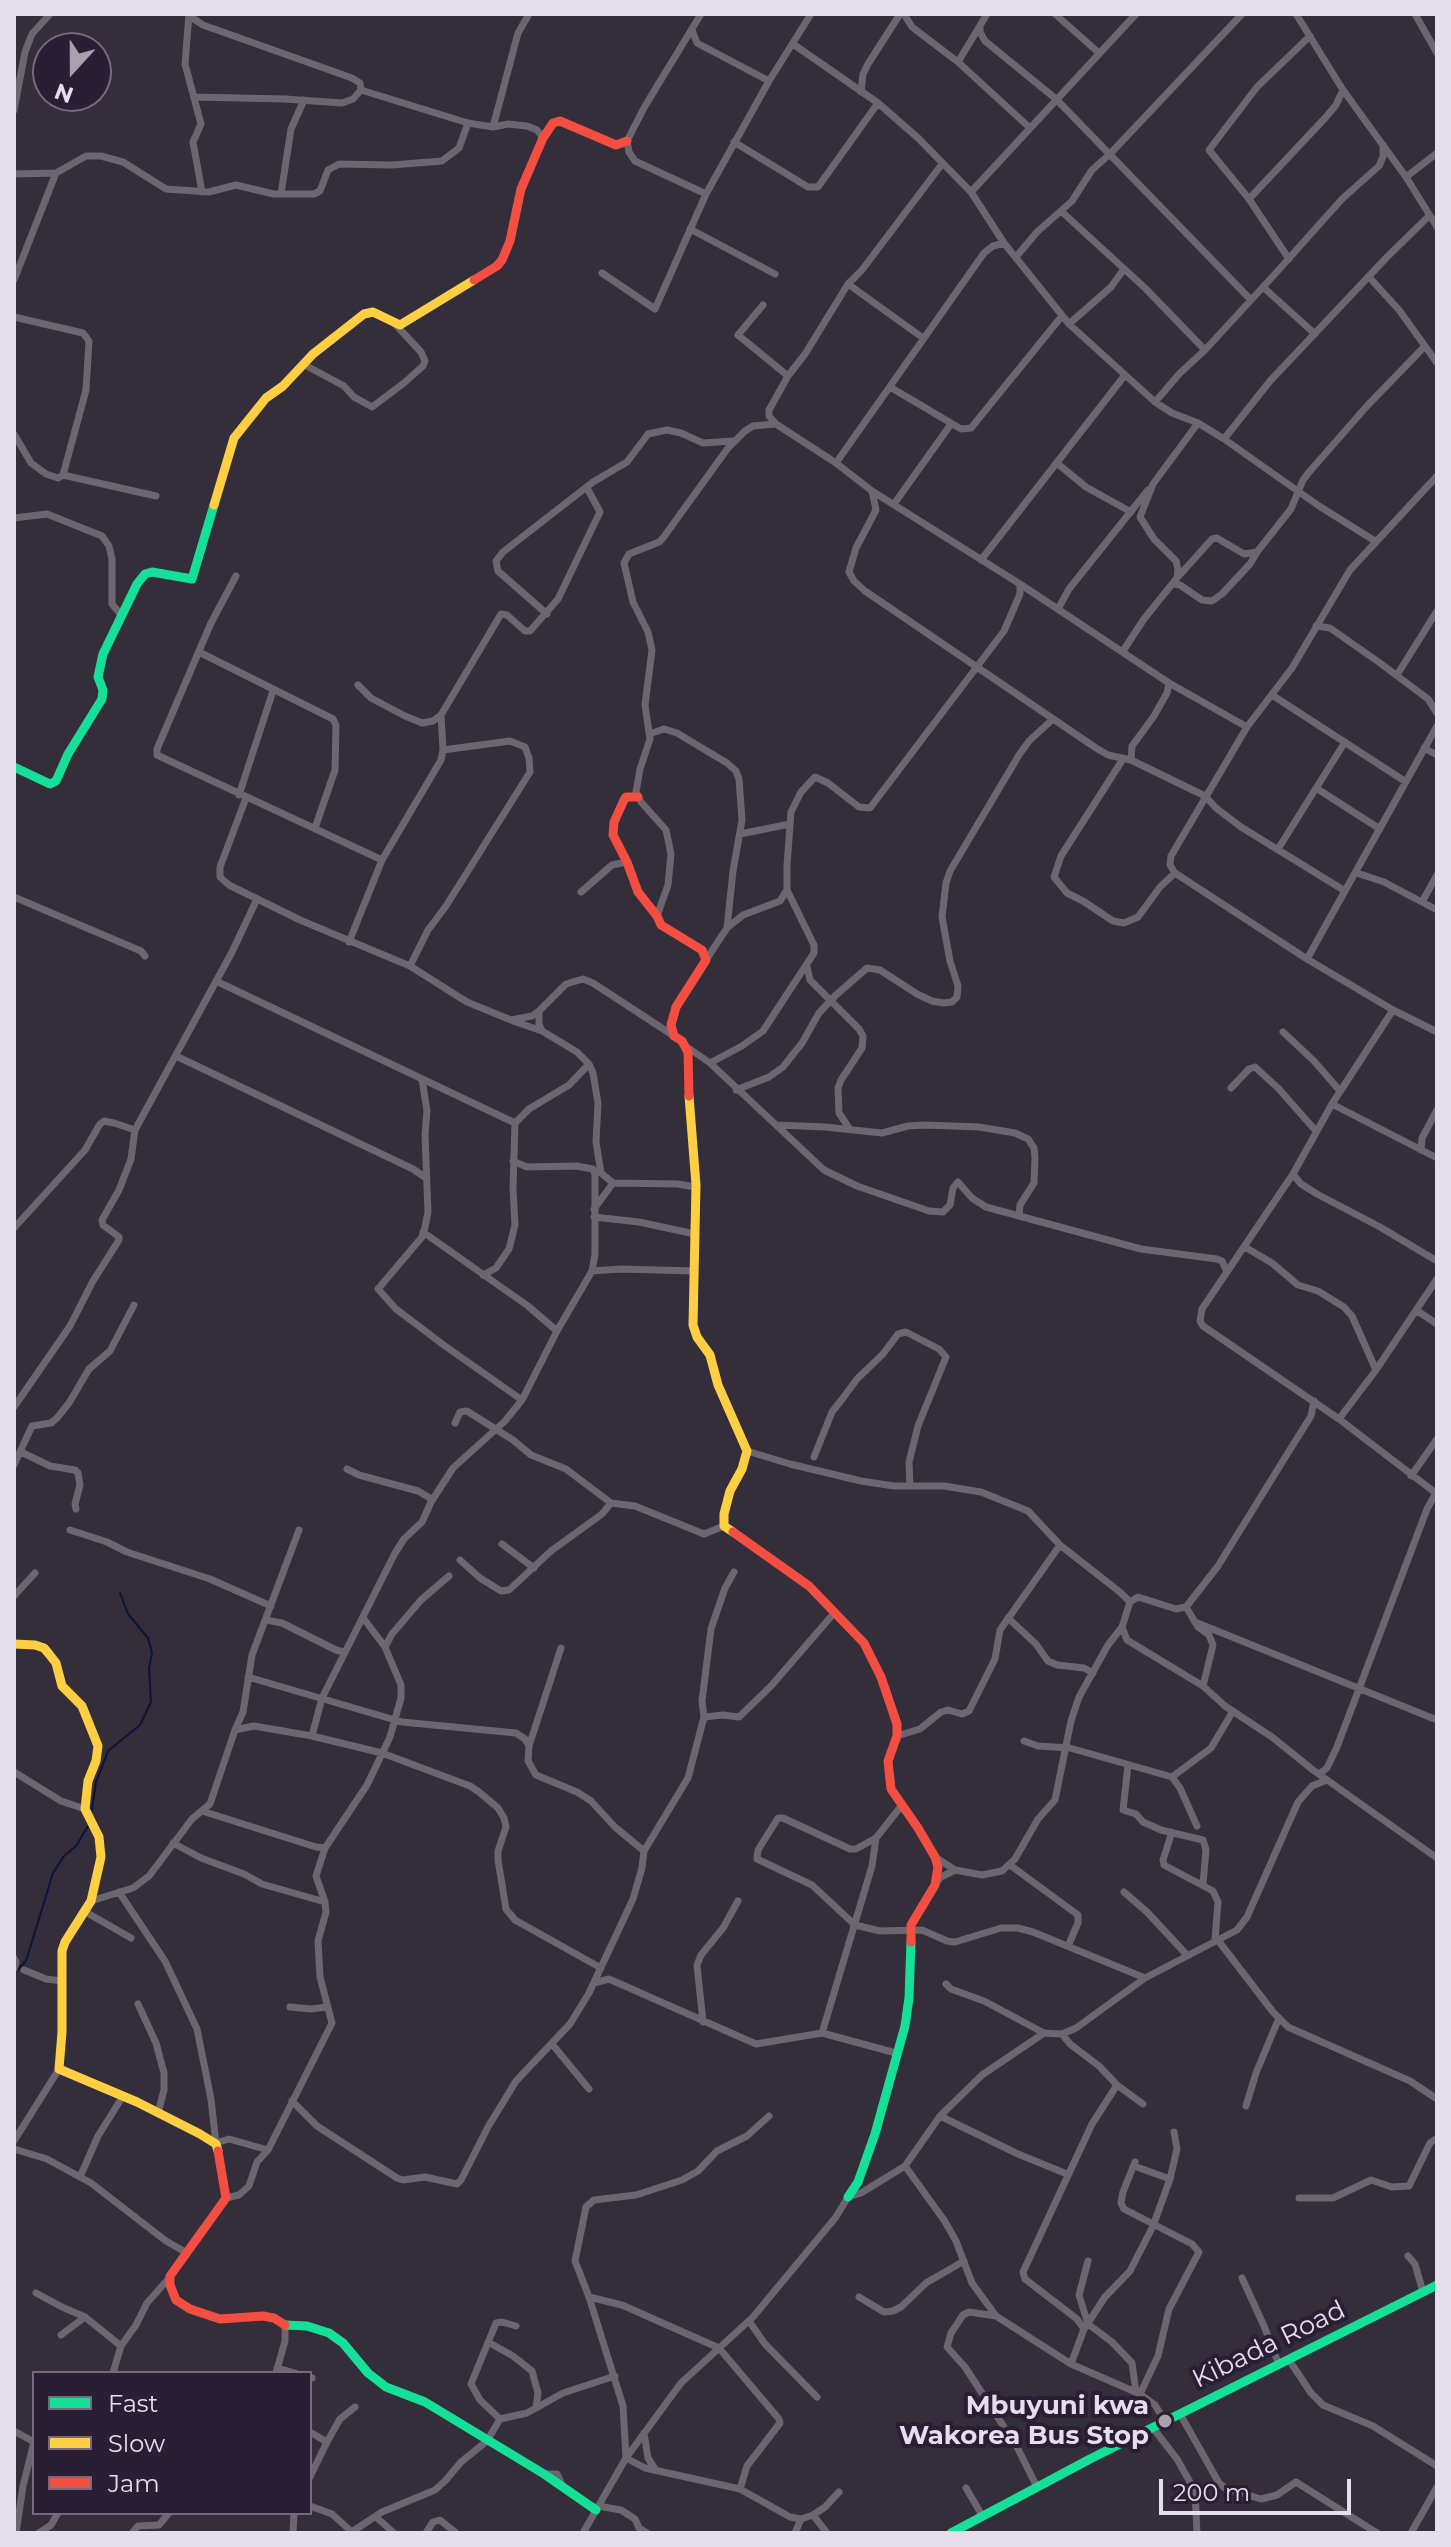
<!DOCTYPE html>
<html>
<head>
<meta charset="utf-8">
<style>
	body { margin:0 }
	#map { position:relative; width:1451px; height:2547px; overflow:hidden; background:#342d3a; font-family:Montserrat,sans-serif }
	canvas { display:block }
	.frame { position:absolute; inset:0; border:16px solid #e5deed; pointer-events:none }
	.legend { position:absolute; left:32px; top:2371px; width:280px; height:144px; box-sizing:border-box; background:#2a1e35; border:2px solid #756b7f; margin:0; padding:10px 14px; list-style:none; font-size:24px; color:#e5deed }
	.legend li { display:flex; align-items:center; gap:16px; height:40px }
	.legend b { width:40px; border:2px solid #756b7f }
	.north { position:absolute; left:32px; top:32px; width:80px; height:80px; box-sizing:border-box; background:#2a1e35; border:2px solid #756b7f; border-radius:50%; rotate:201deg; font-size:22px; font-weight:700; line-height:32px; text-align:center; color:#e5deed }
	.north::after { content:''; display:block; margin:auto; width:28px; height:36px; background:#a7a0ae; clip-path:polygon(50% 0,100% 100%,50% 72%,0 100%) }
	.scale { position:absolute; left:1159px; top:2479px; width:192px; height:36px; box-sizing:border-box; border:4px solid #e5deed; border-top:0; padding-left:10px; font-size:24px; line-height:28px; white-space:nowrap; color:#e5deed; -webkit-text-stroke:6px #2a1e35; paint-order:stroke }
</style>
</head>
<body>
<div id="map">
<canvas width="1451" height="2547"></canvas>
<div class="frame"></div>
<ul class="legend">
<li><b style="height:10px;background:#16e098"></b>Fast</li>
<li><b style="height:10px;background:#ffcf43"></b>Slow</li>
<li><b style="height:10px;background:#f24e42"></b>Jam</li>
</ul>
<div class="north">N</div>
<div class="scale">200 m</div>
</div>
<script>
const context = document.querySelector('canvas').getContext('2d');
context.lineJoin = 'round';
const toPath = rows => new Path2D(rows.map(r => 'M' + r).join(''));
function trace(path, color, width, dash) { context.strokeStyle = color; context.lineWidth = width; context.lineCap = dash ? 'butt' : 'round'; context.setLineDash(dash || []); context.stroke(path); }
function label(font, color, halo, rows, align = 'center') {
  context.font = font + ' Montserrat,sans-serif'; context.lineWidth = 8; context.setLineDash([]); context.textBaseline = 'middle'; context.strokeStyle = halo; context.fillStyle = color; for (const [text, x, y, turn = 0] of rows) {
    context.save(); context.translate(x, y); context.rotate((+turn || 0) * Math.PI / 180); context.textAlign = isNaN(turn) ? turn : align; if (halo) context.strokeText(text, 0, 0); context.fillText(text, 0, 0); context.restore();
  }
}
trace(toPath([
	[92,1809,96,1782,108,1751,140,1725,151,1702,149,1668,152,1653,148,1638,128,1614,120,1593],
	[14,1974,26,1961,53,1873,64,1856,76,1846,88,1826]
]), '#0d133d', 2);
trace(toPath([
	[189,14,185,64,201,124,193,142,202,192],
	[192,14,194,19,203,25,352,78,360,83,361,90,468,123,493,127,508,124,527,126,537,130,543,138],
	[701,14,645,106,627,141,629,152,635,161,706,194],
	[904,14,912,27,958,62,1030,128],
	[1055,14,1099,53],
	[1296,14,1343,90,1406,177,1437,227],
	[1415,14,1437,53],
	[980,26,980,32,985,41,1056,99,1251,300],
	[692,30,697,43,769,81],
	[793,44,878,103,918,138,971,192,1004,243,1069,324,1155,402,1172,413,1198,423,1224,439,1319,506,1375,541],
	[958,62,987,14],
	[861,92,863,74,868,64,900,14],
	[194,97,285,99,342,103,353,99,361,90],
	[14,110,25,52,32,34,50,14],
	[493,127,518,33,529,14],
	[734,142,808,187,818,187,878,103],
	[942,164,862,270,848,284,805,354,788,376,769,410,769,416,776,424,836,463,872,491,1020,584,1169,683,1247,727],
	[14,174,56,173,86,156,101,156,123,162,166,189,209,192,236,185,274,194,314,194,320,191,328,170,339,164,392,165,442,161,459,148,468,123],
	[1406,177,1437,153],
	[971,192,1136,14],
	[281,194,291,129,304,100],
	[1249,199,1326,117,1336,105,1343,90],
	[1061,211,1145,288,1205,350],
	[690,229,775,274],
	[1016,257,1037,232,1072,201,1092,170,1110,154,1242,14],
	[1289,259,1249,199,1209,150,1257,87,1310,36],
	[602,273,655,309,706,194,769,81,811,14],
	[14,280,56,173],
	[848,284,923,338],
	[1263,287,1315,334],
	[763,305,738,335,788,376],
	[14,317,83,333,89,341,86,390,63,475,58,478,46,474,31,463,14,434],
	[1069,324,1111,287,1124,269],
	[1425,346,1437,363],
	[303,364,344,386,354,397,372,407,404,383,423,366,425,361,421,352,395,324],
	[890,387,961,429,971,428,1062,316],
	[1155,402,1180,373,1205,350,1275,274,1342,199,1379,166,1383,157,1383,145],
	[1224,439,1270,381,1388,256,1429,216],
	[836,463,984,253,993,246,1004,243],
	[1058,464,1086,487,1131,512],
	[63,475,156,496],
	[1437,476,1350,570,1292,668,1247,727,1171,856,1170,865,1175,873,1307,959,1393,1010,1437,1032],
	[872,491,876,510,856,548,849,572,854,581,865,591,1096,748,1108,755,1131,760,1205,796,1216,808,1241,827,1345,891],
	[894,504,951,424],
	[14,518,47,514,102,536,109,546,112,559,112,604,121,615],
	[981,560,1125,375],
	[236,576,211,623,157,749,157,755,382,860],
	[1177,578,1212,539,1217,538,1244,554,1257,552],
	[1173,584,1180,585,1202,600,1212,601,1222,594,1250,564,1257,552,1291,509,1303,480,1310,471,1367,406,1425,346,1399,310,1369,277],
	[1058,609,1069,589,1148,490],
	[547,614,498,571,496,561,503,552,593,482,627,462,648,434,667,430,681,433,703,443,732,441],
	[1316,626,1330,628,1380,663,1428,699,1437,713],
	[1123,651,1144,619,1177,578,1178,570,1176,561,1154,539,1140,517,1153,484,1198,423],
	[199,652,333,719,336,725,335,770,315,828],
	[1397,675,1437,611],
	[358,685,371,698,405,716,422,723,433,721,441,715,501,614,507,615,525,631,530,631,558,599,600,512,587,488],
	[1272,695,1406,782],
	[649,734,664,729,677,733,727,763,736,771,739,779,742,820,733,871,727,928],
	[1424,748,1437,755],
	[1123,759,1061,856,1054,877,1067,893,1083,901,1113,921,1124,923,1138,917,1160,887,1175,873],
	[1131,760,1132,746,1154,716,1167,693,1169,683],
	[1316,788,1380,829],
	[239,795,273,691],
	[246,798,220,867,220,877,229,885,300,920,410,966,467,1002,511,1020,532,1016,539,1011,566,984,583,979,593,983,674,1036],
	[740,834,790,824],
	[1278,849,1345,742],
	[1357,873,1384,882,1437,910],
	[581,892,612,865,627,862],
	[14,897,141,951,145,956],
	[1422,902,1437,875],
	[657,916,668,885,671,854,666,830,641,802,636,792,640,769,650,739,645,705,652,650,648,632,633,602,624,563,629,554,659,542,663,538,728,448,745,431,753,426,776,424],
	[349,942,382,860,441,760,443,750,441,715],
	[1307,959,1437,726],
	[706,960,727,928,743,915,780,901,787,890],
	[410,966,428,930,446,906,530,772,529,758,525,747,510,741,443,750],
	[807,967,810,980,859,1029,863,1036,862,1048,841,1080,838,1088,839,1113,849,1128],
	[216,981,515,1123,513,1189,515,1225,509,1249,496,1268,483,1275],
	[1393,1010,1332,1104,1293,1174,1202,1309,1200,1321,1203,1326,1339,1419,1437,1494],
	[539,1011,539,1024,542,1031,577,1052,589,1064,593,1073,598,1103,596,1142,601,1173,613,1183,677,1184,696,1187],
	[513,1021,542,1031],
	[1283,1032,1314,1061,1340,1091],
	[687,1047,710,1063,824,1170,857,1186,929,1211,943,1212,950,1205,953,1188,958,1182,972,1198,986,1207,1141,1249,1217,1259,1222,1261,1227,1272],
	[176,1056,413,1169,426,1178],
	[710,1063,742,1046,763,1031,814,953,814,945,787,890,787,865,791,812,801,792,815,777,828,783,859,807,870,808,1004,631,1020,594,1020,584],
	[422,1079,427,1111,425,1135,428,1212,425,1227,422,1237,378,1289,396,1309,445,1346,522,1400],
	[1231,1088,1249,1069,1255,1067,1278,1088,1316,1131],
	[736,1090,769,1077,783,1067,802,1043,819,1013,836,995,867,968,880,970,917,994,932,1001,943,1003,952,1002,957,997,958,986,950,961,942,917,946,883,950,871,1019,755,1029,741,1053,719],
	[1332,1104,1437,1158],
	[515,1123,529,1109,569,1085,589,1064],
	[777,1125,825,1127,882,1133,908,1126,924,1125,979,1127,1015,1133,1028,1139,1034,1148,1035,1158,1034,1183,1020,1205,1019,1216],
	[1421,1150,1422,1138,1437,1110],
	[513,1161,527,1167,576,1166,593,1169,595,1175,595,1254,592,1271],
	[1293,1174,1301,1184,1317,1194,1380,1227,1437,1261],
	[594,1209,613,1183],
	[594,1217,639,1222,695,1234],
	[14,1228,85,1150,100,1124,104,1121,114,1123,135,1130,232,952,257,899],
	[423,1232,528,1306,557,1331],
	[1245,1247,1272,1263,1298,1285,1318,1291,1344,1307,1352,1316,1376,1370],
	[1416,1310,1437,1324],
	[14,1407,70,1326,93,1281,119,1240,119,1237,103,1225,102,1220,119,1190,131,1159,135,1130],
	[1339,1419,1376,1370,1437,1279],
	[455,1423,460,1412,467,1411,513,1440,531,1455,566,1469,611,1503,635,1506,704,1534,724,1526],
	[747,1451,790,1464,861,1481,894,1486,944,1486,981,1492,1028,1511,1060,1545,1121,1593,1130,1602,1122,1627,1127,1640,1203,1686,1225,1706,1272,1737,1313,1770,1437,1858],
	[21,1452,50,1466,75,1470,78,1473,80,1485,75,1504,76,1509],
	[814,1457,832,1412,843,1398,857,1379,883,1354,898,1334,906,1332,939,1349,946,1357,918,1426,909,1462,910,1486],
	[14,1465,32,1426,51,1423,57,1418,69,1403,89,1369,110,1351,134,1305],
	[347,1469,359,1475,418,1491,430,1498,431,1502],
	[1411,1476,1437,1439],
	[70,1530,107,1542,127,1552,210,1579,271,1606],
	[502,1544,534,1568],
	[460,1560,480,1578,501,1591,509,1590,551,1551,602,1514,611,1503],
	[14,1596,35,1573],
	[1130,1602,1138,1597,1176,1609,1186,1607,1218,1566,1286,1456,1311,1416,1314,1401],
	[1186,1607,1198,1627,1209,1635,1213,1645,1203,1686],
	[1008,1618,1036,1644,1048,1661,1057,1665,1084,1668,1093,1673],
	[266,1620,282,1623,336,1650,344,1652],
	[1195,1622,1437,1720],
	[385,1647,392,1634,421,1600,449,1576],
	[248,1677,402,1722,516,1733,525,1739,529,1746,528,1761,536,1775,577,1792,591,1801,615,1827,644,1851],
	[704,1717,702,1701,711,1629,725,1588,734,1572],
	[235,1730,243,1712,252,1655,299,1530],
	[312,1736,322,1698,395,1553,404,1539,422,1522,431,1502,453,1468,505,1421,522,1400,557,1331,592,1271,621,1269,693,1271],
	[897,1736,920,1729,941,1712,948,1710,962,1714,969,1711,995,1659,1000,1630,1060,1545],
	[1024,1741,1038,1746,1070,1748,1172,1777,1211,1748,1233,1711],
	[529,1746,561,1648],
	[1128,1765,1123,1810,1136,1814,1143,1822,1161,1830,1203,1840,1206,1850,1203,1884],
	[14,1772,61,1801,85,1809],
	[1319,1774,1327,1768,1337,1747,1427,1509,1436,1493],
	[1172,1777,1180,1788,1197,1826],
	[902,1805,876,1838,856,1849,850,1849,783,1818,778,1818,758,1850,757,1859,812,1885,855,1925,880,1931,922,1930,947,1941,955,1942,1001,1928,1018,1928,1033,1932,1145,1978],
	[202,1811,316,1847,325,1848],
	[1172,1832,1163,1860,1164,1865,1213,1891,1218,1902,1215,1940],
	[173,1843,201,1858,244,1874,262,1884,325,1902],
	[935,1857,955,1870],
	[1010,1865,1078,1915,1078,1923,1068,1946],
	[936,1883,941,1877,955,1870,982,1875,1002,1871,1015,1859,1038,1819,1055,1800,1071,1721,1079,1697,1108,1645,1122,1627],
	[119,1892,165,1961,197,2029,211,2099,216,2144],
	[1124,1892,1147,1912,1186,1954],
	[91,1901,133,1888,149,1876,192,1819,210,1804,235,1730,254,1726,312,1736,382,1753,470,1786,479,1792,498,1808,504,1818,506,1827,498,1851,498,1860,506,1909,515,1920,601,1968],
	[84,1911,131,1938],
	[1217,1939,1273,2012,1288,2027,1410,2081,1437,2099],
	[14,1958,16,1962,14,1969],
	[24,1970,46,1979,62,1981],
	[594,1983,609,1979,756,2044,822,2033,896,2053],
	[946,1984,951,1989,984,2001,1044,2033],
	[138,2004,156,2043,164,2073,164,2090,158,2113],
	[290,2007,311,2009,327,2007],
	[703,2022,697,1965,701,1955,723,1928,738,1901],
	[822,2033,872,1866,876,1838],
	[1062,2034,1070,2044,1099,2066,1117,2085,1092,2124,1023,2272,1025,2279,1077,2319,1084,2329,1071,2364],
	[552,2044,589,2089],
	[1117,2085,1143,2104],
	[292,2101,317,2126,397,2178,403,2180,425,2177,457,2184,461,2180,488,2127,516,2081,570,2024,589,1993,633,1899,642,1868,644,1851,688,1778,704,1717,723,1715,739,1717,771,1686,835,1612],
	[1246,2106,1256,2073,1279,2018],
	[940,2116,1018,2154,1067,2174],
	[14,2141,59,2069],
	[216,2143,229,2139,268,2150],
	[14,2149,47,2159,91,2183,166,2241,187,2253],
	[1135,2162,1123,2192,1121,2203,1124,2209,1192,2244,1199,2252,1169,2309,1158,2356,1140,2394],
	[1134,2166,1170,2179],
	[80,2177,98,2136,123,2096],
	[226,2198,239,2195,249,2186,257,2162,268,2150,332,2023,320,1977,318,1941,326,1912,325,1902,316,1876,325,1848,367,1785,390,1737,401,1698,401,1685,385,1647,364,1619],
	[1299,2198,1333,2198,1371,2180,1392,2187,1409,2186,1430,2143,1437,2138],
	[1408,2256,1415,2264,1423,2292],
	[1088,2261,1079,2295,1088,2324,1112,2342,1132,2363,1136,2392],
	[1242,2278,1264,2326,1279,2365],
	[36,2293,62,2307,85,2317],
	[589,2297,622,2305,719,2348,779,2419,780,2423,747,2466,740,2489],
	[859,2297,884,2312,893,2311,901,2307,926,2283,964,2261],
	[996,2316,969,2312,963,2315,951,2333,947,2347,965,2367,1017,2447,1037,2487],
	[749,2321,765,2344,817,2397],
	[1084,2329,1105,2297,1130,2271,1153,2226,1170,2179,1177,2149,1174,2132],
	[61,2335,85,2317,121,2346],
	[488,2342,513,2356,532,2371,538,2393,536,2408],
	[1289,2360,1311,2393,1323,2405,1373,2426,1437,2466],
	[277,2368,295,2373],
	[113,2373,121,2346,136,2325,147,2303,170,2277],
	[276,2373,285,2341,285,2325],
	[310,2378,312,2378],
	[1180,2414,1219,2483,1225,2488,1261,2499,1277,2495,1296,2482,1377,2533],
	[500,2419,527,2413,563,2393,615,2376],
	[1165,2421,1155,2405,1140,2394,1071,2364,996,2316,972,2283,956,2241,944,2220,905,2166,940,2116,982,2075,1044,2033,1062,2034,1076,2028,1145,1978,1237,1930,1247,1917,1298,1802,1312,1786,1327,1780],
	[1153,2428,1177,2459,1195,2491,1197,2533],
	[14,2431,34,2442,23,2486,16,2533],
	[310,2432,327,2442,310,2477],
	[644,2433,648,2458,655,2469],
	[327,2442,340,2419,355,2407],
	[626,2458,623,2406,589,2297,575,2261,586,2207,594,2200,636,2195,682,2180,698,2171,717,2151,747,2136,769,2116],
	[626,2458,681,2383,753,2317,836,2217,848,2197,861,2193,905,2166],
	[544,2474,557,2474,563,2487],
	[966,2488,983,2517],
	[310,2506,332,2514,353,2533],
	[598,2506,621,2510,635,2519,639,2528,647,2533],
	[813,2515,825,2507,839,2492],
	[376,2517,394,2533],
	[39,2533,51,2525,58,2513],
	[132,2533,138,2526,159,2525,169,2513],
	[293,2533,294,2513],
	[350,2533,382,2512,435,2490,445,2481,461,2462,487,2441,500,2419,480,2400,471,2384,496,2323,502,2322,516,2326],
	[426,2533,433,2522,440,2520,456,2533],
	[583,2533,626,2458,645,2468,740,2489,790,2517,801,2519,813,2515,827,2533],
	[795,2533,801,2519],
	[1411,2533,1437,2487]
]), '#6b6670', 7);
trace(toPath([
	[14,767,50,784,56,781,68,754,102,699,103,690,98,677,103,654,137,584,145,574,152,572,192,579,214,505],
	[848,2197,858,2182,875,2134,905,2026,909,1998,911,1942],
	[285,2325,307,2326,329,2333,343,2343,368,2373,386,2387,425,2402,544,2474,596,2510],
	[951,2533,1090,2459,1437,2285]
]), '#16e098', 9);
trace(toPath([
	[214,505,234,438,266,398,283,386,313,354,364,314,373,312,400,325,474,280],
	[689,1096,696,1185,693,1325,697,1337,710,1355,718,1385,747,1451,742,1469,730,1491,724,1514,724,1526,733,1532],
	[14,1644,35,1645,44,1648,49,1654,56,1663,62,1686,82,1706,98,1746,96,1761,88,1781,85,1809,99,1837,101,1857,91,1901,65,1942,62,1951,62,2032,59,2069,137,2102,200,2134,216,2144,218,2151]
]), '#ffcf43', 9);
trace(toPath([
	[474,280,497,266,502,260,510,241,521,189,543,138,553,123,560,121,616,145,627,141],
	[638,797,626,797,624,800,614,822,613,835,627,862,638,892,657,916,661,925,702,950,706,960,676,1007,671,1025,674,1036,682,1041,688,1052,689,1096],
	[733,1532,809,1586,864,1643,881,1677,897,1724,897,1736,888,1761,891,1789,918,1828,935,1857,938,1867,935,1885,911,1925,911,1942],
	[218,2151,226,2198,170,2276,170,2285,176,2300,190,2309,220,2319,263,2316,274,2318,285,2325]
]), '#f24e42', 9);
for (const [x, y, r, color] of [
	[1165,2421,8,"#a7a0ae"]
]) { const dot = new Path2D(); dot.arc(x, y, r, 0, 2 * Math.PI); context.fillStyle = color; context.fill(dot); trace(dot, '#2a1e35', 3); }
label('26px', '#e5deed', '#2a1e35', [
	["Kibada Road",1269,2345,-26]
]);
label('bold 26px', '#e5deed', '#2a1e35', [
	["Mbuyuni kwa",1149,2406],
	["Wakorea Bus Stop",1149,2436]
], 'right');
</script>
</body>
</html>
